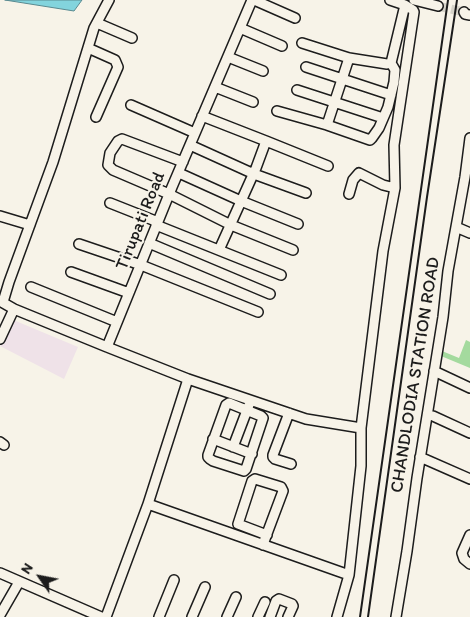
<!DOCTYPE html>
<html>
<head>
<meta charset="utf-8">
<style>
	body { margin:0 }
	#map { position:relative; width:470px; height:617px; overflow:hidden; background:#f7f3e8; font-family:Itim,sans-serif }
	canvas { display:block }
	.north { position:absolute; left:15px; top:552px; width:50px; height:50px; -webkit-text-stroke:4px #f7f3e8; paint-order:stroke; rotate:303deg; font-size:14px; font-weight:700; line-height:20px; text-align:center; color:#1c1c1c }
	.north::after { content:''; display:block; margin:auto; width:18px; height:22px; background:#1c1c1c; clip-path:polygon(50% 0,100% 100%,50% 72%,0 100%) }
</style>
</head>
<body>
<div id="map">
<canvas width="470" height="617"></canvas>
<div class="north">N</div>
</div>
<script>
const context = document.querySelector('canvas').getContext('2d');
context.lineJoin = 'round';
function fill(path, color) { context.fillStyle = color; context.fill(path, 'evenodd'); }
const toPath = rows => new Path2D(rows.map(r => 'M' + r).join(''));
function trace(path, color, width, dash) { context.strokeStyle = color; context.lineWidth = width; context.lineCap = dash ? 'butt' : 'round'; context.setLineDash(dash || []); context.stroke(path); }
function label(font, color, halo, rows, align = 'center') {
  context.font = font + ' Itim,sans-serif'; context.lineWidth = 4.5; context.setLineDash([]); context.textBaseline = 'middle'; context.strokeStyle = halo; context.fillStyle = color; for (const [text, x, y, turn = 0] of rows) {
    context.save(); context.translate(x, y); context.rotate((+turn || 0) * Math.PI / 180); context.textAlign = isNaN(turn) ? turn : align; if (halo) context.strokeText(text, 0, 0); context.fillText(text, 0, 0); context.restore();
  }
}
fill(toPath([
	[11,319,78,347,64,379,0,346]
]), '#efe2e8');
fill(toPath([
	[466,340,470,342,470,368,441,356,442,351,459,358]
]), '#a4da9e');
const water = toPath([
	[5,0,82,0,74,11,5,0]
]);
fill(water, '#83d4dd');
trace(water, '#5a8a90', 1);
trace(toPath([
	[438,6,464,12]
]), '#d6d3c9', 9, [9, 4.5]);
const minor = toPath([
	[254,0,295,18],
	[414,0,438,6],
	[464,12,465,14,470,15],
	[97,23,132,38],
	[240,28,282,46],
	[302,43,349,58,387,64,391,63,405,5],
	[88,48,115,60,118,67,96,117],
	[228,57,263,71],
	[349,58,327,125,370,140,372,138,379,128,388,107,394,82,395,70,391,63],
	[306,67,391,95],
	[215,87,253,102],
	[297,90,383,118],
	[131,105,195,133],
	[277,111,327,125],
	[202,116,266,141,256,168,219,250],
	[266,141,328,166],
	[190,145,254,174,306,193],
	[183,162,122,139,118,141,110,153,108,165,113,170,169,194,231,225,293,250],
	[179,173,241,201,298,224],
	[349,194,353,180,359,173,383,185,395,188],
	[110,203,158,222],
	[0,216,30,225],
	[156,225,281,275],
	[456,227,470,233],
	[149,243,270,294],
	[79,244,141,265,258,312],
	[71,272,129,293],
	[31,287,117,322],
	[0,301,14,309,107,347,172,187,252,0],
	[3,302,9,282,53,162,94,28,109,0],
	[0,339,14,309],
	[107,347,188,379,306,419,361,428],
	[434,371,470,388],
	[229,403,261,416,263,418,246,469,244,471,213,461,210,459,208,457,208,455,226,405,229,403],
	[289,413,273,455,273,457,275,459,291,464],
	[433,416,470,433],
	[213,439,252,454],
	[0,442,4,445],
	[233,447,249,405],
	[420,457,470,479],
	[148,504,349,575],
	[470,535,462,553,464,559,470,564],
	[263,545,265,539,283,491,281,487,255,479,252,481,238,524,267,535],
	[0,573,101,617],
	[0,615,19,582],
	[106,617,148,504,188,379],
	[159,617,174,580],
	[192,617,205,587],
	[227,617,236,597],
	[258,617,265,602],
	[270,617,276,601,279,599,292,604,293,606,288,617],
	[337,617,349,575,361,466,361,428,383,251,395,188,394,145,414,12,413,10,405,5,390,0],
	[396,617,407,551,417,478,443,317,448,271,465,177,470,138]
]);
trace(minor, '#1c1c1c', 12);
trace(minor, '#f7f3e8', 9);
trace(toPath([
	[360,617,448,0],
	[368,617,427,197,457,0]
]), '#1c1c1c', 2);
label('18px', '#1c1c1c', '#f7f3e8', [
	["Tirupati Road",141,221,-68],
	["CHANDLODIA STATION ROAD",416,375,-81]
]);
</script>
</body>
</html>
